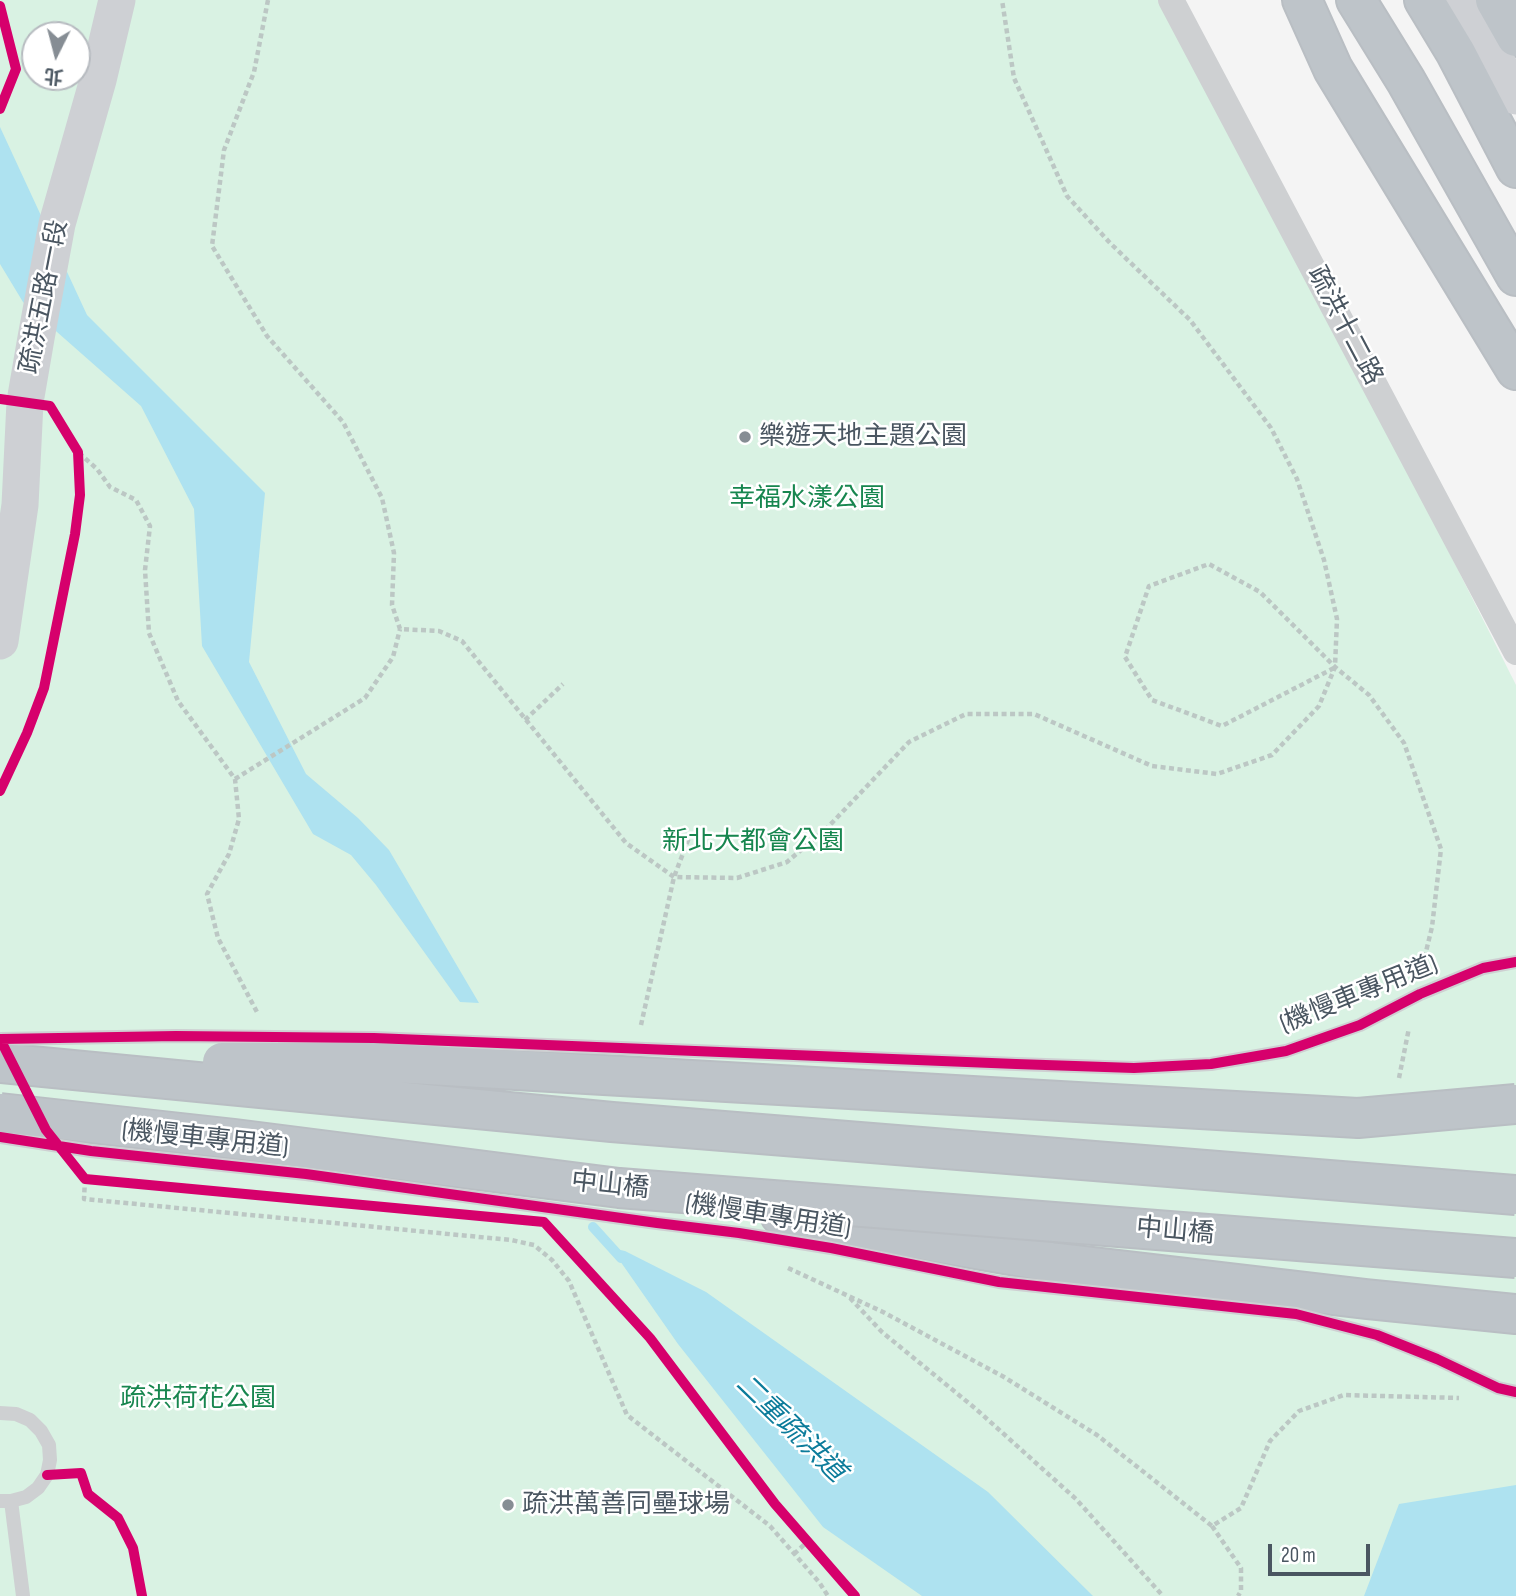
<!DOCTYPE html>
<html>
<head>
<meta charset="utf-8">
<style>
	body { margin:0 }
	#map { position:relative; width:1516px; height:1596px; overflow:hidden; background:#f4f4f4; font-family:"Sofia Sans Condensed","Noto Sans TC",sans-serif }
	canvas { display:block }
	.north { position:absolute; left:21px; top:21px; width:70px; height:70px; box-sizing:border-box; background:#fff; border:2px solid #b7bbc0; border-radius:50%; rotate:186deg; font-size:19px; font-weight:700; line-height:28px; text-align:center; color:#4a5661 }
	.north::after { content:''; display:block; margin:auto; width:24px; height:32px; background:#868d94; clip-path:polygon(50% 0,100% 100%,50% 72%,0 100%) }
	.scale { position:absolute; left:1268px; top:1544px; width:102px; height:32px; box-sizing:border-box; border:4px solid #4a5661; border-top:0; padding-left:9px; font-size:21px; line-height:24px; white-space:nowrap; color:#4a5661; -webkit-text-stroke:5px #fff; paint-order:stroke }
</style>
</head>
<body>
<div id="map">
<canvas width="1516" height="1596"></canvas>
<div class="north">北</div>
<div class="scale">20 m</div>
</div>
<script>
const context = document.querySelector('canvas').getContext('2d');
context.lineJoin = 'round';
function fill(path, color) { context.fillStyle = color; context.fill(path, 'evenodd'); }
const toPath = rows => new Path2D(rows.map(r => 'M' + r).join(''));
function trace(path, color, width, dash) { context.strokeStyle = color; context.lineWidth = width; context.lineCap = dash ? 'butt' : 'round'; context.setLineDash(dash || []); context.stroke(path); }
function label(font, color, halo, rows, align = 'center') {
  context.font = font + ' "Sofia Sans Condensed","Noto Sans TC",sans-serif'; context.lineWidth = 5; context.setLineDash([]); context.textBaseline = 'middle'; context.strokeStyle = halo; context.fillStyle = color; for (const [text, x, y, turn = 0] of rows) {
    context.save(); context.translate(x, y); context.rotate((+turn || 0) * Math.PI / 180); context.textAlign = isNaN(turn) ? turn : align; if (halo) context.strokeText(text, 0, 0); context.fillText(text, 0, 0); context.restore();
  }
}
fill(toPath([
	[0,0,1171,0,1516,685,1516,1596,0,1596],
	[35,35,77,35,77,77,35,77]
]), '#d9f2e3');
fill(toPath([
	[0,127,87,315,265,493,249,662,306,774,358,818,389,850,479,1003,460,1002,376,885,351,855,313,834,202,646,194,509,141,406,23,302,0,264],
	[611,1248,625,1251,706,1292,988,1492,1093,1596,922,1596,823,1527,678,1344],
	[1516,1485,1516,1596,1364,1596,1399,1504]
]), '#aee2f0');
trace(toPath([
	[593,1227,621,1258]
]), '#aee2f0', 10);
const highway = toPath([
	[1302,0,1333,69,1516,370],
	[1356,0,1406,81,1516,276],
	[1424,0,1456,53,1516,168],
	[1495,0,1516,37],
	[780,1215,1051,1262,1366,1299,1516,1314]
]);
trace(highway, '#b9bec3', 42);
trace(toPath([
	[268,0,254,72,224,150,212,246,267,336,343,422,382,498,394,553,392,605,400,629,439,631,462,641,626,843,674,877,737,878,787,862,828,827,909,742,966,714,1034,714,1152,766,1217,774,1272,755,1319,706,1335,667,1337,619,1324,560,1297,479,1271,428,1190,320,1110,243,1067,196,1014,78,1002,0],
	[61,424,78,452,97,469,110,487,136,500,150,526,145,570,149,633,178,701,235,779,239,819,229,854,207,894,218,938,258,1014],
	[1334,668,1222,726,1152,700,1125,657,1149,586,1209,564,1260,592,1335,667,1369,695,1404,743,1441,849,1432,927,1422,968],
	[525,720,563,684],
	[235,779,365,698,393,657,400,629],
	[641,1025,674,877,690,835],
	[1399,1078,1409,1028],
	[85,1179,84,1199,511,1240,534,1245,552,1260,569,1281,627,1415,770,1526,819,1582,828,1596],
	[788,1268,883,1312,1004,1377,1097,1435,1212,1526,1241,1508,1270,1441,1299,1411,1344,1395,1459,1398],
	[850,1298,882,1332,976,1409,1076,1499,1163,1596],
	[1212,1526,1241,1568,1241,1591,1238,1596],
	[794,1554,807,1542]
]), '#bcc7c4', 4.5, [5, 3.5]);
trace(toPath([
	[0,1413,16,1414,30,1420,41,1431,49,1445,50,1460,47,1475,38,1488,26,1497,11,1501,0,1501],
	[11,1501,23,1596]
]), '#ced0d2', 14);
trace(toPath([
	[1171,0,1516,652]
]), '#ced0d2', 26);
trace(toPath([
	[1461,0,1516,96],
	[0,641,20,505,25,402,36,338,57,224,98,80,117,0]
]), '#ced0d4', 37);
trace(highway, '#bec4c9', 38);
const highwayBridge = toPath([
	[222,1062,376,1062,1358,1118,1516,1104],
	[0,1063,612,1122,1516,1195],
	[0,1113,235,1139,619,1188,1516,1258]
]);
trace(highwayBridge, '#b9bec3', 42, []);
trace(toPath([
	[0,1039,176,1036,374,1038,1016,1064,1134,1068,1211,1064,1286,1051,1360,1025,1420,994,1483,968,1516,962],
	[0,1137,91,1151,306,1174,657,1223,739,1233,831,1248,999,1282,1296,1314,1377,1335,1437,1359,1498,1388,1516,1392]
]), '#ced0d2', 14);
trace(highwayBridge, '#bec4c9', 38);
trace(toPath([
	[0,6,16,69,0,109],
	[0,399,50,406,78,452,80,495,75,534,44,688,27,733,0,791],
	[0,1137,91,1151,306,1174,657,1223,739,1233,831,1248,999,1282,1296,1314,1377,1335,1437,1359,1498,1388,1516,1392],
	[47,1475,81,1473,88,1494,118,1518,133,1548,142,1596],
	[855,1596,775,1504,650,1338,544,1222,85,1179,46,1130,0,1039,176,1036,374,1038,1016,1064,1134,1068,1211,1064,1286,1051,1360,1025,1420,994,1483,968,1516,962]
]), '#d6006c', 10);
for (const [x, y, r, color] of [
	[745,437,7,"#868d94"],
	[508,1505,7,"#868d94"]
]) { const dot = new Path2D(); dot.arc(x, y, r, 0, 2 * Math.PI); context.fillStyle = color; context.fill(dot); trace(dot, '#fff', 2.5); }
label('26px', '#4a5661', '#fff', [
	["疏洪五路一段",45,297,-79],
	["疏洪十二路",1344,326,62],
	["(機慢車專用道)",1359,995,-22],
	["(機慢車專用道)",205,1140,6],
	["中山橋",610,1186,6],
	["(機慢車專用道)",768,1217,9],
	["中山橋",1175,1232,5]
]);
label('26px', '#4a5661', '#fff', [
	["樂遊天地主題公園",759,437],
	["疏洪萬善同壘球場",522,1505]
], 'left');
label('26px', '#17864f', '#fff', [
	["幸福水漾公園",807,499],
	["新北大都會公園",753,842],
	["疏洪荷花公園",198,1399]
]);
label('italic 28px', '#0c7c9b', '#fff', [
	["二重疏洪道",790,1429,44]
]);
</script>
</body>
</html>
